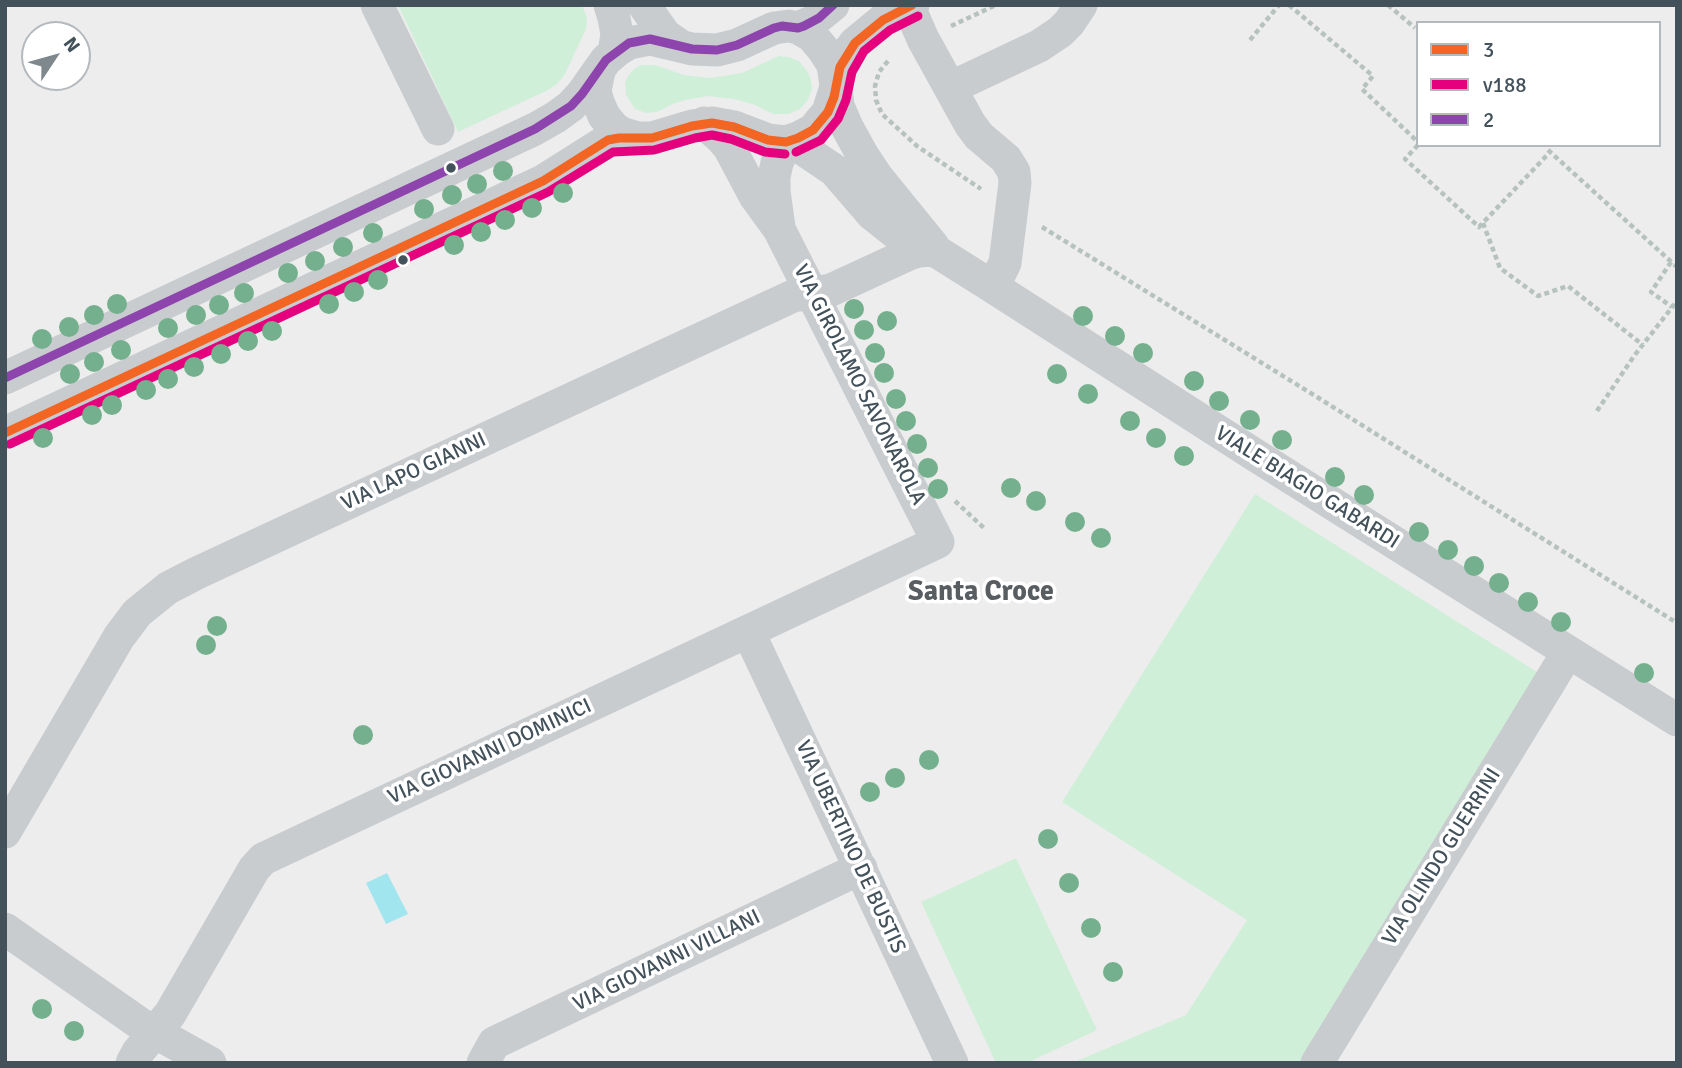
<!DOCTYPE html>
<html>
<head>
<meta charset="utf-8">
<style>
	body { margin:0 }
	#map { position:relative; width:1682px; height:1068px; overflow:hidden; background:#eeeded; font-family:Signika,sans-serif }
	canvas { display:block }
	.frame { position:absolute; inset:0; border:7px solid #43515a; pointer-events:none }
	.legend { position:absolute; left:1416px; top:21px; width:245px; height:126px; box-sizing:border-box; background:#fff; border:2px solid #b4b9bd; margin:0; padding:9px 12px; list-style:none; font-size:21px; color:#43515a }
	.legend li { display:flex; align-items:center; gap:14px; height:35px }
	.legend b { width:35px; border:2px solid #b4b9bd }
	.north { position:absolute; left:21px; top:21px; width:70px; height:70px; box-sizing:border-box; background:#fff; border:2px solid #b4b9bd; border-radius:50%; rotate:54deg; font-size:19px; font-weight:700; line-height:28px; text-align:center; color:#43515a }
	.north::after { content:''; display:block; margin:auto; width:24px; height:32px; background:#7f888d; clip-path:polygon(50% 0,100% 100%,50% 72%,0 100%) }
</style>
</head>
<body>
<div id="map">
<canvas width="1682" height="1068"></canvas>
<div class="frame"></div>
<ul class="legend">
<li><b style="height:9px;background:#f26522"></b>3</li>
<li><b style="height:9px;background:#e5007d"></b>v188</li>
<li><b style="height:9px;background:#8e44ad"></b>2</li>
</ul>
<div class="north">N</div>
</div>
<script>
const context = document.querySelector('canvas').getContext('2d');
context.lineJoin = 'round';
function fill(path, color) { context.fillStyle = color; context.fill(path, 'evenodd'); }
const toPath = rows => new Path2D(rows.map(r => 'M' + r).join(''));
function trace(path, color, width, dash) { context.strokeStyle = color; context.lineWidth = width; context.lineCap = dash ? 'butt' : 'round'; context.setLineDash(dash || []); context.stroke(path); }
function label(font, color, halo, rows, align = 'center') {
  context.font = font + ' Signika,sans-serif'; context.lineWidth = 7; context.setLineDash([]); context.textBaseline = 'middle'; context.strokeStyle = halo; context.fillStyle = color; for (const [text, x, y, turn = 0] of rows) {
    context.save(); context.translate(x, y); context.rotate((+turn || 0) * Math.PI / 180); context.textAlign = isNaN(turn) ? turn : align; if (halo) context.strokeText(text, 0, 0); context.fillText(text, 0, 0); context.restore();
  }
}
fill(toPath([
	[398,5,582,5,586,15,587,22,586,29,565,74,557,84,546,91,458,132],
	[779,56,788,57,799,61,808,72,811,80,812,89,808,100,800,109,789,114,773,114,755,105,734,99,708,96,685,100,673,104,657,112,646,113,635,109,626,95,625,83,628,76,635,68,642,65,655,65,684,75,710,78,742,73],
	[1255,494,1545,677,1308,1063,1072,1063,1186,1015,1247,920,1062,802],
	[1016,858,1097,1030,1027,1063,996,1063,921,902]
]), '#cfefd9');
fill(toPath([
	[387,873,408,914,386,924,366,883]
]), '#a1e6ef');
trace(toPath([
	[1289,5,1373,76,1362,89,1418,142],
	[1388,5,1415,28],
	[951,26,996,5],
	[1250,40,1279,5],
	[888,61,879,72,875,86,876,100,882,114,917,146,981,189],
	[1418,145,1405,159,1479,227,1550,152],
	[1548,150,1677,267],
	[1483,223,1500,268,1538,296,1568,286,1643,345],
	[1042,227,1317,397,1677,623],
	[1671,262,1651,292,1672,307],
	[1597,411,1634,356,1677,301],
	[955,501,984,528]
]), '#b5c2bd', 4.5, [5, 3.5]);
trace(toPath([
	[377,5,438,129],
	[610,5,614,18,617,34,614,53],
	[644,5,665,35,681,46],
	[909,7,923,39,970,124,979,136,1006,159,1014,172,1015,183,1005,263,993,287],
	[798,28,812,22,833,5],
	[599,71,595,91,598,102,604,116,614,128,621,133,638,138],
	[836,80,843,59,855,43,883,20,913,5],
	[836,87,838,106,847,127,863,156,877,177,933,246],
	[950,88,1039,46,1060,32,1069,23,1081,5],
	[791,141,834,170,872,214,896,233,939,253,993,287,1255,455,1677,720],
	[779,227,774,191,774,177,777,163,786,142],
	[5,378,535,129,556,117,571,106,582,94,606,60,619,49,629,43,650,39,692,49,717,50,737,45,774,28,789,26,798,28,812,36,823,49,832,63,834,71,836,87,828,112,813,130,798,138,786,142,768,140,734,127,712,123,692,126,652,138,619,138,608,140,543,181,5,433],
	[748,631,952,1063],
	[5,832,119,637,137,613,168,588,197,573,793,296,831,290,909,254,919,251,933,250],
	[5,929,142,1025,210,1063],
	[132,1063,138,1052,170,1014,254,869,263,859,938,542,779,229,755,196,729,147,721,138,704,123],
	[483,1063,494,1043,861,868],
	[1317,1063,1568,652]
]), '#c9ccce', 33);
trace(toPath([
	[5,433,543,181,608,140,619,138,652,138,692,126,712,123,734,127,768,140,786,142,798,138,813,130,828,112,834,97,840,67,855,43,883,20,912,5]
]), '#f26522', 9);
trace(toPath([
	[796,152,821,140,838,119,846,100,852,72,864,51,890,30,918,16],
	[10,444,548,192,613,152,654,150,695,138,712,135,731,139,765,152,785,154]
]), '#e5007d', 9);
trace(toPath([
	[5,378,535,129,571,106,582,94,606,60,629,43,650,39,692,49,717,50,737,45,774,28,782,26,798,28,804,26,819,18,833,5]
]), '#8e44ad', 9);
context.fillStyle = '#74b08d';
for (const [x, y] of [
	[503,171],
	[477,184],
	[563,193],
	[452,195],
	[532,208],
	[424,209],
	[505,220],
	[481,232],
	[373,233],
	[454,245],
	[343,247],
	[315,261],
	[288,273],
	[378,280],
	[354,292],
	[244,293],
	[117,304],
	[329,304],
	[219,305],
	[854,309],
	[94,315],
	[196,315],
	[1083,316],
	[887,321],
	[69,327],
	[168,328],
	[864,330],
	[272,331],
	[1115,336],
	[42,339],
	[248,341],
	[121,350],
	[875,353],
	[1143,353],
	[221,354],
	[94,362],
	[194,367],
	[884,373],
	[70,374],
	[1057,374],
	[168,379],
	[1194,381],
	[146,390],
	[1088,394],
	[896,399],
	[1219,401],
	[112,405],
	[92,415],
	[1250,420],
	[906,421],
	[1130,421],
	[43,438],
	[1156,438],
	[1282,440],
	[917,444],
	[1184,456],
	[928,468],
	[1335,477],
	[1011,488],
	[938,489],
	[1364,495],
	[1036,501],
	[1075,522],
	[1419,532],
	[1101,538],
	[1448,550],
	[1474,566],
	[1499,583],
	[1528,602],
	[1561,622],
	[217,626],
	[206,645],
	[1644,673],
	[363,735],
	[929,760],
	[895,778],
	[870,792],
	[1048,839],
	[1069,883],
	[1091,928],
	[1113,972],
	[42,1009],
	[74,1031]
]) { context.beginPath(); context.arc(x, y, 10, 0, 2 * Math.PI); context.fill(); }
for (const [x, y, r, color] of [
	[451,168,6,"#43515a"],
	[403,260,6,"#43515a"]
]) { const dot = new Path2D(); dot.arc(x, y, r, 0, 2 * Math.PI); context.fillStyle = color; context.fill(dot); trace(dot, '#fff', 2.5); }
label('21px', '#43515a', '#fff', [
	["VIA GIROLAMO SAVONAROLA",859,385,63],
	["VIA LAPO GIANNI",414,472,-25],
	["VIALE BIAGIO GABARDI",1307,488,32],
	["VIA GIOVANNI DOMINICI",490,752,-25],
	["VIA UBERTINO DE BUSTIS",850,847,65],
	["VIA OLINDO GUERRINI",1442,857,-58],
	["VIA GIOVANNI VILLANI",667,961,-26]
]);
label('bold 28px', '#585d61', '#fff', [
	["Santa Croce",981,593]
]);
</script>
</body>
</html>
